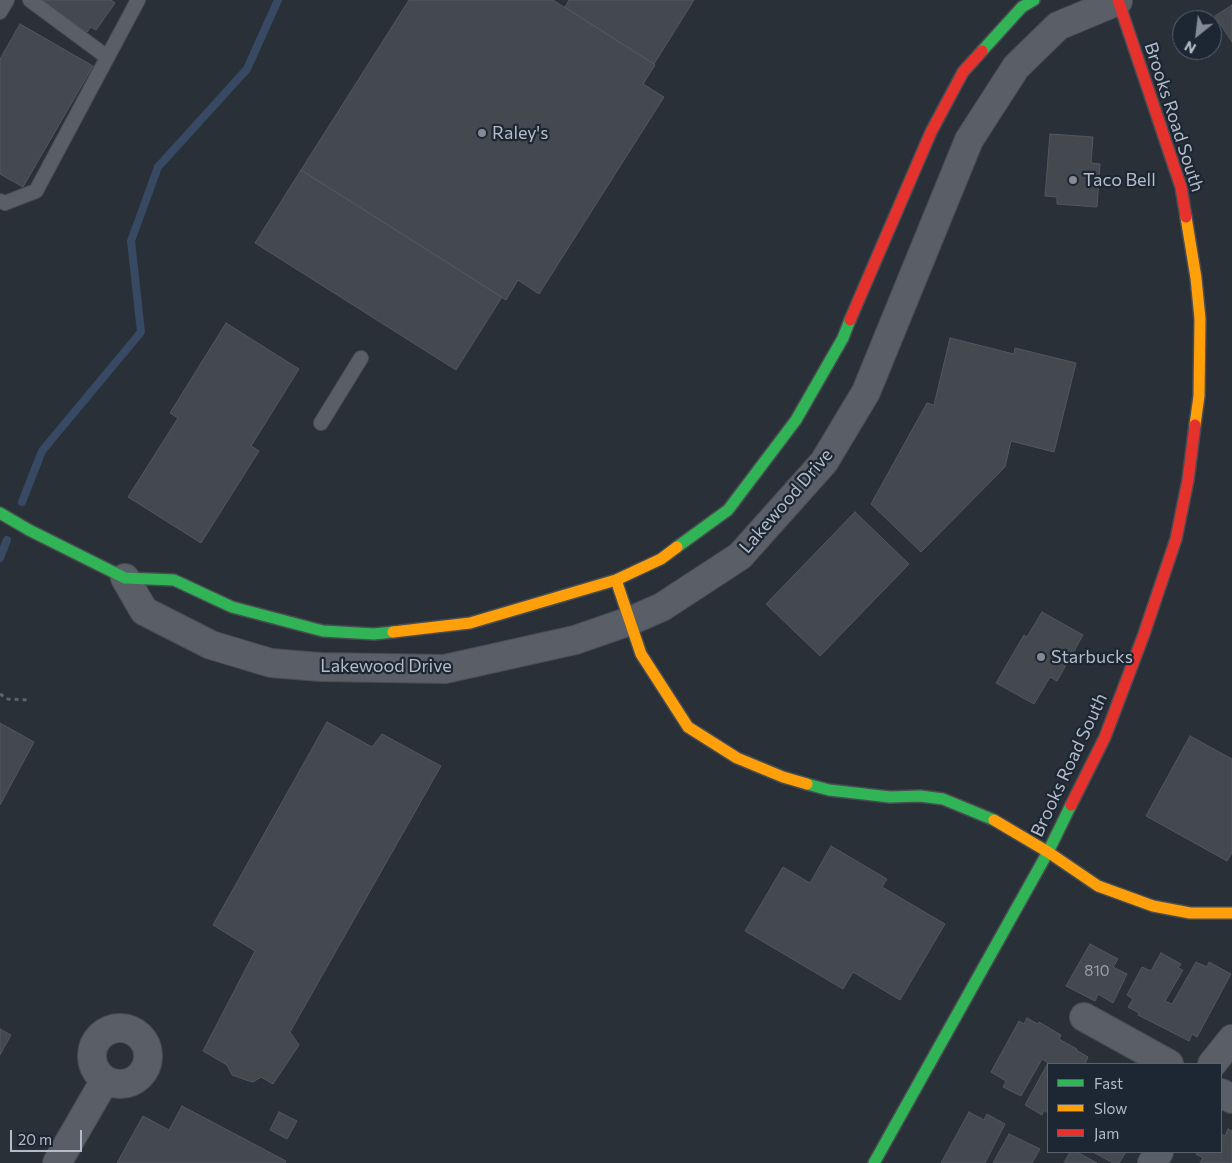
<!DOCTYPE html>
<html>
<head>
<meta charset="utf-8">
<style>
	body { margin:0 }
	#map { position:relative; width:1232px; height:1163px; overflow:hidden; background:#2a3038; font-family:Commissioner,sans-serif }
	canvas { display:block }
	.legend { position:absolute; left:1047px; top:1063px; width:175px; height:90px; box-sizing:border-box; background:#1d2633; border:1px solid #59626f; margin:0; padding:6px 9px; list-style:none; font-size:15px; color:#b4bcc9 }
	.legend li { display:flex; align-items:center; gap:10px; height:25px }
	.legend b { width:25px; border:1px solid #59626f }
	.north { position:absolute; left:1172px; top:10px; width:50px; height:50px; box-sizing:border-box; background:#1d2633; border:1px solid #59626f; border-radius:50%; rotate:209deg; font-size:14px; font-weight:700; line-height:20px; text-align:center; color:#b4bcc9 }
	.north::after { content:''; display:block; margin:auto; width:18px; height:22px; background:#848b96; clip-path:polygon(50% 0,100% 100%,50% 72%,0 100%) }
	.scale { position:absolute; left:10px; top:1130px; width:72px; height:22px; box-sizing:border-box; border:2px solid #b4bcc9; border-top:0; padding-left:6px; font-size:15px; line-height:18px; white-space:nowrap; color:#b4bcc9; -webkit-text-stroke:4px #1d2633; paint-order:stroke }
</style>
</head>
<body>
<div id="map">
<canvas width="1232" height="1163"></canvas>
<ul class="legend">
<li><b style="height:6px;background:#30b455"></b>Fast</li>
<li><b style="height:6px;background:#ff9f0a"></b>Slow</li>
<li><b style="height:6px;background:#e5322d"></b>Jam</li>
</ul>
<div class="north">N</div>
<div class="scale">20 m</div>
</div>
<script>
const context = document.querySelector('canvas').getContext('2d');
context.lineJoin = 'round';
const toPath = rows => new Path2D(rows.map(r => 'M' + r).join(''));
function trace(path, color, width, dash) { context.strokeStyle = color; context.lineWidth = width; context.lineCap = dash ? 'butt' : 'round'; context.setLineDash(dash || []); context.stroke(path); }
function fill(path, color) { context.fillStyle = color; context.fill(path, 'evenodd'); }
function label(font, color, halo, rows, align = 'center') {
  context.font = font + ' Commissioner,sans-serif'; context.lineWidth = 4.5; context.setLineDash([]); context.textBaseline = 'middle'; context.strokeStyle = halo; context.fillStyle = color; for (const [text, x, y, turn = 0] of rows) {
    context.save(); context.translate(x, y); context.rotate((+turn || 0) * Math.PI / 180); context.textAlign = isNaN(turn) ? turn : align; if (halo) context.strokeText(text, 0, 0); context.fillText(text, 0, 0); context.restore();
  }
}
trace(toPath([
	[22,502,42,451,141,332,131,241,158,167,247,69,278,0],
	[0,558,7,540]
]), '#384963', 8);
const building = toPath([
	[42,0,111,0,115,3,96,30,91,27,87,32,42,0],
	[409,0,553,0,655,65,643,84,664,97,539,294,518,280,506,300,301,170,409,0],
	[569,0,694,0,654,64,565,7,569,0],
	[1232,5,1232,42,1215,16,1232,5],
	[20,24,93,66,23,187,0,174,0,59,20,24],
	[1050,134,1093,137,1091,163,1100,164,1097,207,1057,204,1057,197,1045,196,1050,134],
	[301,170,502,297,456,370,255,243,301,170],
	[226,323,299,369,251,446,259,451,201,543,128,497,178,418,170,413,226,323],
	[950,338,1014,354,1015,348,1076,363,1054,452,1011,441,1005,467,921,552,871,504,927,403,934,405,950,338],
	[855,512,909,564,820,656,766,604,855,512],
	[1042,612,1083,635,1057,681,1050,677,1034,704,996,683,1024,635,1027,637,1042,612],
	[327,722,372,747,382,734,441,766,290,1032,299,1045,273,1084,261,1077,253,1082,246,1080,232,1075,227,1065,203,1051,255,951,213,925,327,722],
	[0,723,34,742,0,805,0,723],
	[1190,736,1232,759,1232,853,1227,861,1146,816,1190,736],
	[831,846,887,879,882,887,945,924,900,1000,853,972,843,989,745,931,783,867,810,883,831,846],
	[1090,944,1118,959,1113,967,1127,974,1113,1003,1098,994,1095,1001,1066,986,1090,944],
	[1161,953,1181,964,1178,968,1183,970,1165,1001,1172,1004,1196,962,1207,967,1209,962,1231,974,1197,1037,1192,1034,1189,1041,1138,1015,1139,1013,1128,1007,1133,999,1127,995,1142,967,1151,971,1161,953],
	[1027,1018,1038,1024,1039,1022,1061,1035,1059,1039,1077,1049,1076,1050,1088,1057,1085,1064,1048,1064,1048,1113,1044,1110,1042,1115,1025,1105,1048,1063,1042,1059,1021,1096,1003,1087,1006,1081,991,1072,1019,1021,1024,1024,1027,1018],
	[0,1029,11,1035,0,1055,0,1029],
	[182,1106,286,1161,285,1163,117,1163,143,1116,169,1130,182,1106],
	[279,1112,297,1121,287,1139,270,1130,279,1112],
	[969,1112,984,1120,987,1114,1005,1124,985,1163,941,1163,969,1112],
	[1228,1129,1232,1131,1232,1163,1200,1163,1203,1158,1196,1154,1197,1152,1221,1152,1221,1134,1225,1136,1228,1129],
	[1009,1134,1040,1149,1032,1163,993,1163,1009,1134],
	[1070,1152,1077,1152,1097,1163,1064,1163,1070,1152],
	[1093,1152,1126,1152,1119,1163,1113,1163,1093,1152]
]);
fill(building, '#444950');
trace(building, '#52575f', 1);
const lane = toPath([
	[30,0,107,57],
	[0,12,7,0],
	[0,201,5,203,36,191,138,0],
	[321,423,361,358]
]);
const street = toPath([
	[125,578,144,611,211,645,271,663,320,667,445,669,575,640,630,621,662,607,740,556,824,462,866,392,969,140,1016,67,1058,26,1118,1],
	[1084,1017,1169,1064],
	'92 1056a28 28 0 1 1 56 0a28 28 0 1 1-56 0Z',
	[1212,1064,1232,1039],
	[1221,1093,1232,1099],
	[57,1163,105,1080],
	[1152,1163,1159,1152]
]);
const fast = toPath([
	[982,51,1022,7,1034,0],
	[0,513,29,530,125,578,174,580,232,607,323,631,374,634,393,632],
	[677,547,728,510,796,420,843,338,850,320],
	[807,784,829,790,890,797,920,796,943,799,994,820],
	[874,1163,1048,852,1071,805]
]);
const slow = toPath([
	[1186,217,1196,278,1200,319,1199,396,1195,425],
	[616,580,641,654,688,727,737,758,783,777,807,784],
	[393,632,470,623,616,580,661,559,677,547],
	[994,820,1048,852,1098,886,1153,906,1190,913,1232,913]
]);
const jam = toPath([
	[1118,0,1181,187,1186,217],
	[850,320,931,132,963,72,982,51],
	[1071,805,1105,737,1144,634,1176,539,1188,480,1195,425]
]);
trace(lane, '#484c53', 16);
trace(street, '#484c53', 30);
trace(fast, '#484c53', 14);
trace(slow, '#484c53', 14);
trace(jam, '#484c53', 14);
trace(toPath([
	[0,694,8,699,28,700]
]), '#5d636a', 3, [4, 4]);
trace(lane, '#5a5e66', 14);
trace(street, '#5a5e66', 28);
trace(fast, '#30b455', 11);
trace(slow, '#ff9f0a', 11);
trace(jam, '#e5322d', 11);
for (const [x, y, r, color] of [
	[482,133,5,"#848b96"],
	[1073,180,5,"#848b96"],
	[1041,657,5,"#848b96"]
]) { const dot = new Path2D(); dot.arc(x, y, r, 0, 2 * Math.PI); context.fillStyle = color; context.fill(dot); trace(dot, '#1d2633', 2); }
label('15px', '#989fab', null, [
	["810",1097,971]
]);
label('18px', '#b4bcc9', '#1d2633', [
	["Brooks Road South",1174,117,72],
	["Lakewood Drive",786,501,-49],
	["Lakewood Drive",386,666],
	["Brooks Road South",1069,765,-65]
]);
label('18px', '#b4bcc9', '#1d2633', [
	["Raley's",492,133],
	["Taco Bell",1083,180],
	["Starbucks",1051,657]
], 'left');
</script>
</body>
</html>
